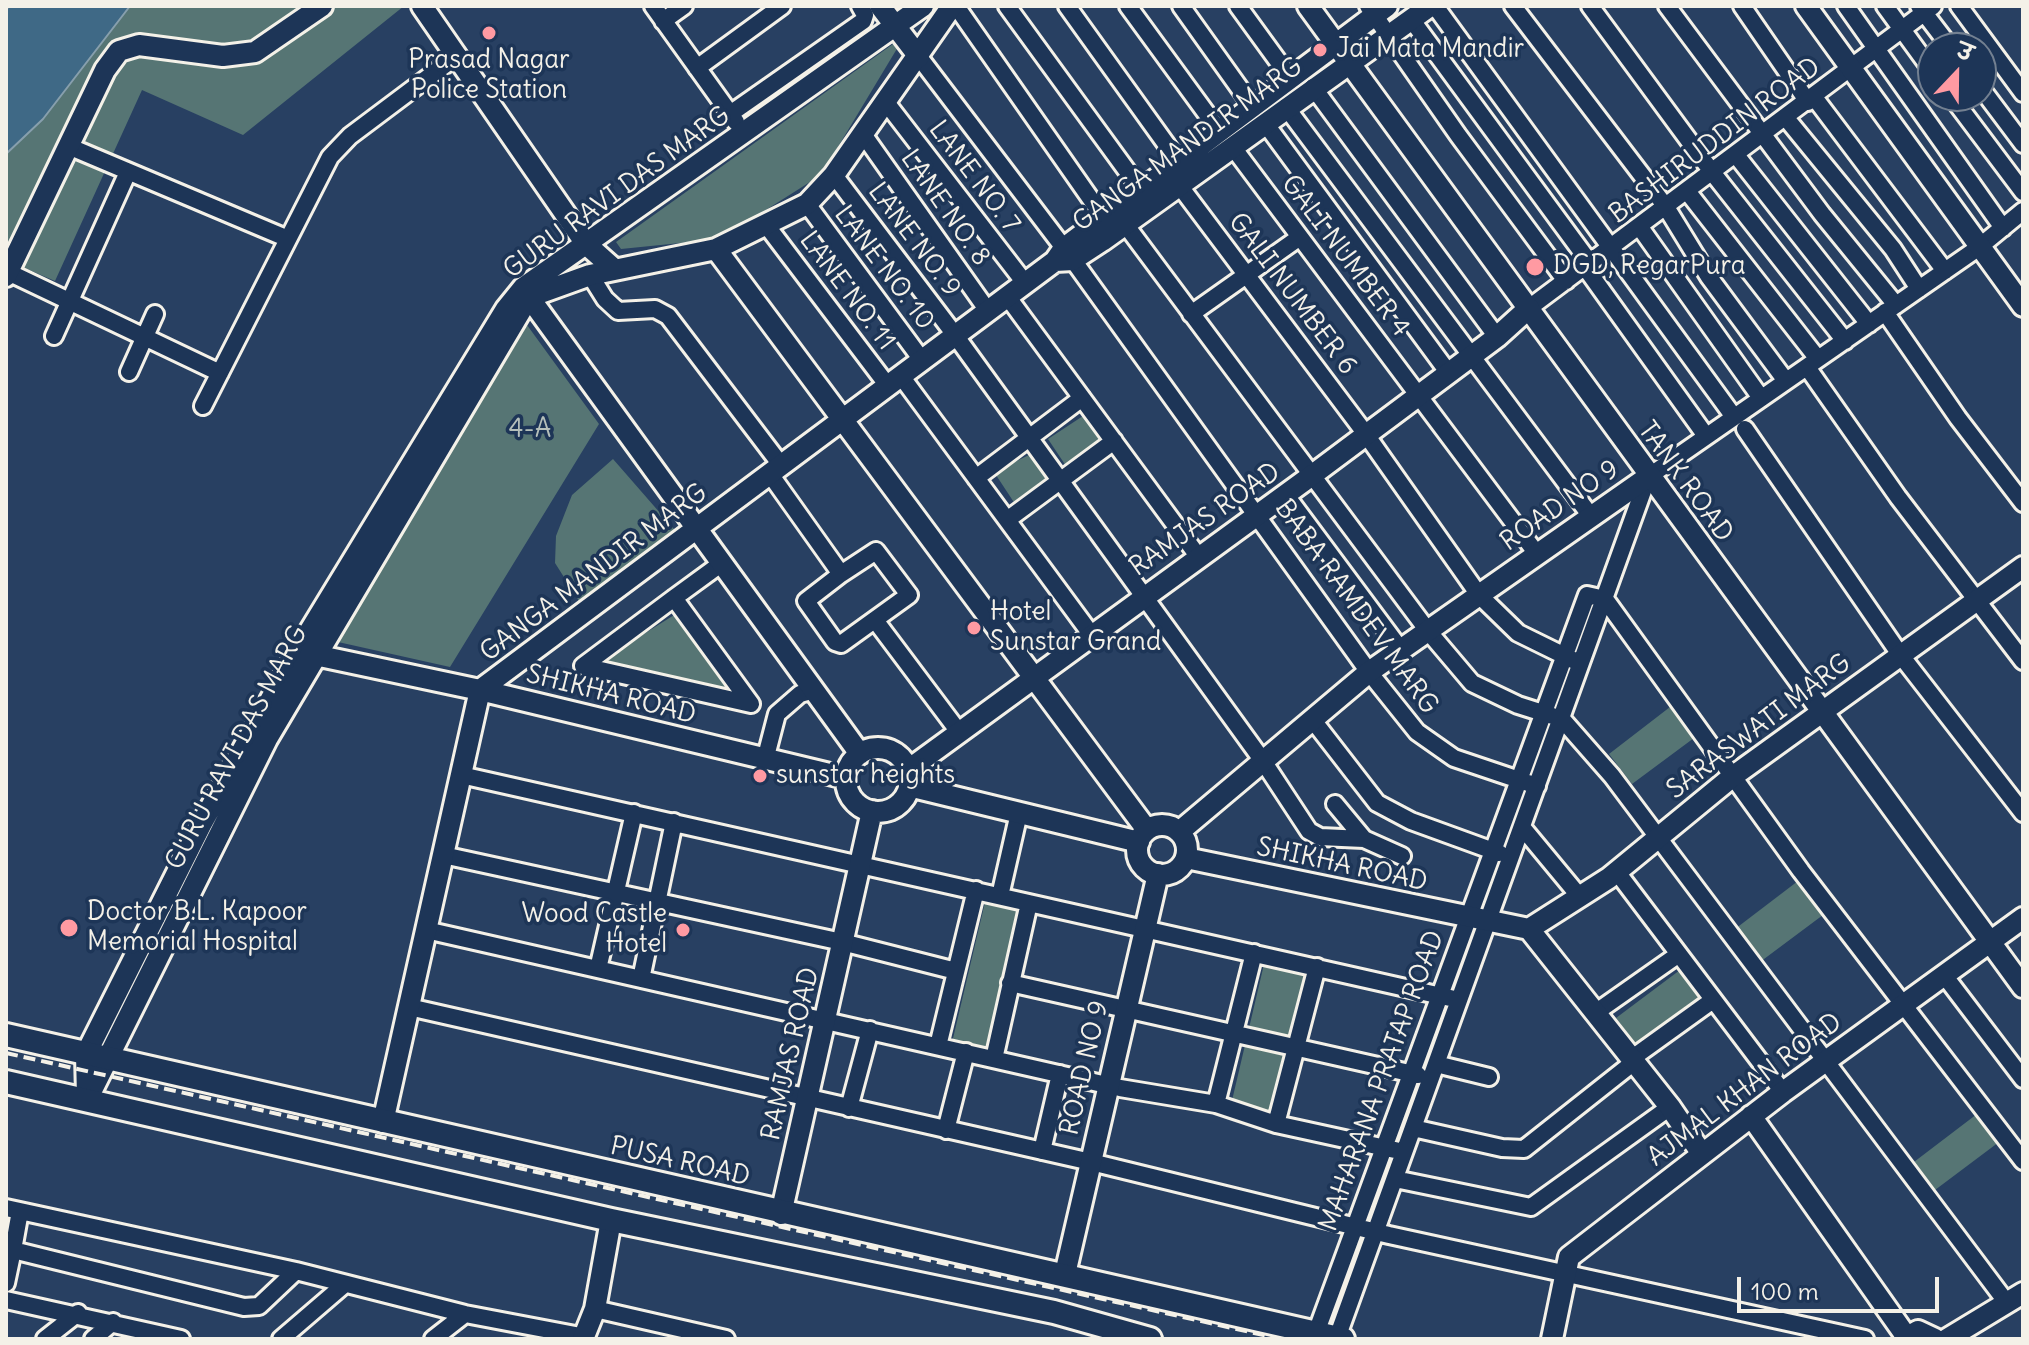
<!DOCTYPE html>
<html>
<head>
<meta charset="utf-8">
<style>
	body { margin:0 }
	#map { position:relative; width:2029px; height:1345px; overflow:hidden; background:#284062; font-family:Delius,"Playpen Sans Deva",sans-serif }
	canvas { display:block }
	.frame { position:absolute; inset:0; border:8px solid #f4f1e8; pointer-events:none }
	.north { position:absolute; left:1917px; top:32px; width:80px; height:80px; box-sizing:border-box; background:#1d3557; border:2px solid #738091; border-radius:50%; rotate:22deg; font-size:22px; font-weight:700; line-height:32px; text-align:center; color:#f4f1e8 }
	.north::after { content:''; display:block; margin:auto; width:28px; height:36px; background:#ff9aa2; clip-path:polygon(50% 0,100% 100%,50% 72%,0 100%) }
	.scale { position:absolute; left:1737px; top:1277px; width:202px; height:36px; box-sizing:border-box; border:4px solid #f4f1e8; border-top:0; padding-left:10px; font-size:24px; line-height:28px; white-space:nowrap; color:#f4f1e8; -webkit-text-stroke:6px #1d3557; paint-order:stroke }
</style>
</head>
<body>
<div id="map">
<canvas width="2029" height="1345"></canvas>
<div class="frame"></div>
<div class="north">उ</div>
<div class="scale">100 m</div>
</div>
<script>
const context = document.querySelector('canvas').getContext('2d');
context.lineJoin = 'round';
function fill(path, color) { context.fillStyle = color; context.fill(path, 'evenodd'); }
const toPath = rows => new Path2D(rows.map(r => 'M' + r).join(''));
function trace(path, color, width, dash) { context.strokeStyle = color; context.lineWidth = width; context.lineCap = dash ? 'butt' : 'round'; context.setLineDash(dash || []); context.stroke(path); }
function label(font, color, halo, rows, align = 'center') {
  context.font = font + ' Delius,sans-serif'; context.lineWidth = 7; context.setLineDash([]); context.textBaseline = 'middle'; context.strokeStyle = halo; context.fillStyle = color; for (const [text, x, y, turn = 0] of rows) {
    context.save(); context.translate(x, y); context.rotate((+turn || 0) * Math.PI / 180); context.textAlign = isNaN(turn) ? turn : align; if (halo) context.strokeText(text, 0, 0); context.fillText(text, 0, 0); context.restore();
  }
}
fill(toPath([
	[6,6,404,6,243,135,142,90,55,281,6,260],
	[893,44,898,47,821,175,720,239,621,249,616,242],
	[527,325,599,424,450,667,338,642],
	[1086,414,1115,449,1072,475,1048,439],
	[1029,455,1055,487,1019,510,994,472],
	[613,459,681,537,581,604,555,563,556,536,572,495],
	[679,612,737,696,594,665],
	[1670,707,1694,738,1632,784,1609,754],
	[1798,881,1823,915,1760,962,1735,929],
	[986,898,1035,910,1000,1059,951,1047],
	[1265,960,1314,972,1279,1121,1230,1109],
	[1684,967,1707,998,1639,1049,1616,1018],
	[1977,1114,1999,1142,1931,1193,1910,1165]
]), '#567574');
const water = toPath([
	[10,6,130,6,43,119,6,154,6,9,10,6]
]);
fill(water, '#3f6986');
trace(water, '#879fad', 2);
const minor = toPath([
	[653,6,736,122],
	[956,6,1104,218],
	[1007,6,1146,197],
	[1067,6,1179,162],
	[1128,6,1220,132],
	[1181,6,1253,107],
	[1238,6,1291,79],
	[1368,6,1458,135,1566,281],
	[1435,6,1734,417],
	[1513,6,1666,207,1709,277,1786,381],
	[1590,6,1712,172,1845,341],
	[1667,6,1822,214,1896,305],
	[1742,6,1808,102],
	[1846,6,2003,228],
	[1885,6,1933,72],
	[1919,6,1951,48],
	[1959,6,2023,93],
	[1411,19,1590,263],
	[663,21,684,6],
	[919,57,1073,260,1369,672,1417,732,1454,758,1537,786],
	[697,68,782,6],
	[1313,87,1497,337],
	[1981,88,2023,144],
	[1951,96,2023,192],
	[1814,97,1945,271],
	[885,101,1025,283],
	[1286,107,1590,515],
	[730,114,863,21,865,15,860,6],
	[1786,118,1893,249,1919,289],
	[1265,123,1448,372],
	[863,134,988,311],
	[68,146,286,238],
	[1232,146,1537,554],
	[1736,155,1869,324],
	[834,175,955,335,1263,761,1309,831,1320,837,1364,839,1402,856],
	[1179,185,1365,433,1479,595,1518,633,1573,660],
	[1687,191,1818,359],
	[807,204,922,360],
	[1125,224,1428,631,1472,683,1518,705,1562,719,1612,776,2007,1303],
	[767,226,888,386],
	[1639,226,1761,398],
	[1585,267,1706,436],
	[8,272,220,373],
	[590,275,605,299,618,311,655,309,668,316,781,465],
	[1007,296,1198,556],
	[1529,308,1933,6],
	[1885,312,1958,418,2023,503],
	[1191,314,1300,237],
	[54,336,128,172],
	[1807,367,1898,497,2023,661],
	[129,372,155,314],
	[901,376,1091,634],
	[203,406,330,157,350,136,458,55],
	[1745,429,1899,653,2023,813],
	[770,474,841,574,806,601,835,642,841,644,909,595,876,551,841,574],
	[976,478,1082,398],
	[1285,494,1401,650],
	[1007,520,1114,441],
	[674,598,751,704,583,666,674,598,711,571,722,563],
	[1605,599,1801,871,2023,1161],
	[875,620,959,732],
	[1312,719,1377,803,1411,821,1499,853],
	[765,760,777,714,800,694,814,690],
	[461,775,1459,1000],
	[1335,804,1364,839],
	[1522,827,1580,897],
	[443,855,842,942,956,971],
	[1617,872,1783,1092],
	[1000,896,1019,813],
	[426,930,1120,1088,1216,1104,1276,1124,1404,1152],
	[598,969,634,813],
	[1944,975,2023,1079],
	[641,979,674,822],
	[1010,983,1418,1075],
	[409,1007,1091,1162,1389,1235,1865,1339],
	[1595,1013,1679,954],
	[938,1046,976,890],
	[994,1059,1029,903],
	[1631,1059,1713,1000],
	[1436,1064,1489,1077],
	[1216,1104,1254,953],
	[849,1108,870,1030],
	[1276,1124,1317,967],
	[1413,1128,1502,1148,1524,1149,1634,1062],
	[946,1130,966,1052],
	[1042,1151,1060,1074],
	[1395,1179,1531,1207,1670,1107],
	[6,1208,296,1271,465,1314,586,1337],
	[20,1211,13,1250,244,1307,259,1306,296,1271],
	[6,1283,13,1250],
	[6,1300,181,1339],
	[595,1309,726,1339],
	[1309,1337,1316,1333,1587,595,1605,599],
	[1337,1338,1648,477,1978,248,2023,211],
	[45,1339,78,1313],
	[93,1339,113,1322],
	[281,1339,345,1284],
	[433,1339,465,1314]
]);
const tertiary = toPath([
	[422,6,586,244,614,269],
	[880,6,919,57],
	[1308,6,2023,987],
	[1806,6,2023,306],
	[716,249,1147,830],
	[1055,261,1073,260,1102,241,1430,6],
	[6,276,105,70,119,51,139,45,223,56,255,52,322,6],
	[529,297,860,754],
	[315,655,480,690,846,778],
	'846 780a32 32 0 1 1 64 0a32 32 0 1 1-64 0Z',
	[908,770,1311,476,1497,337,1529,308],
	[909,786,1139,842],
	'1137 850a25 25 0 1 1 50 0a25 25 0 1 1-50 0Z',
	[1179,832,1369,672,1648,477],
	[1186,858,1529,929,1670,1107,1702,1154],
	[1529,929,1609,878,1732,777,2023,567],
	[87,1096,86,1054,201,825,297,652,506,309,523,288,923,6],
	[87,1100,267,739,529,297,590,275,716,249,807,204,834,175,952,6],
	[1751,1116,1906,1336],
	[383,1122,480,690,1055,261,1064,248,1387,6],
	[781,1214,872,811],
	[1065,1274,1158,874],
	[583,1339,595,1309,611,1220],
	[1552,1339,1569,1257,1783,1092,2023,918],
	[1904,1339,1918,1331,1935,1339],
	[1947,1339,2023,1293]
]);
const secondary = toPath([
	[6,1035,1343,1339],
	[6,1082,611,1220,1054,1312,1150,1339]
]);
trace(minor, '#f4f1e8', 22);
trace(tertiary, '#f4f1e8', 26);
trace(secondary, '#f4f1e8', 28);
trace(minor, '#1d3557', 16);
trace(tertiary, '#1d3557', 20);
trace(secondary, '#1d3557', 22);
trace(toPath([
	[6,1053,1281,1339]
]), '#f4f1e8', 4, [12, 6]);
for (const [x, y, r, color] of [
	[489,33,8,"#ff9aa2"],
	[1320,50,8,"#ff9aa2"],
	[1535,267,10,"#ff9aa2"],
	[974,628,8,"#ff9aa2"],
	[760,776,8,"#ff9aa2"],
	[69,928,10,"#ff9aa2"],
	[683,930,8,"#ff9aa2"]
]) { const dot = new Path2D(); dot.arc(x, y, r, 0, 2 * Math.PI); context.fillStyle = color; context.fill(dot); trace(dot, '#1d3557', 3); }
label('26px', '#f4f1e8', '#1d3557', [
	["Jai Mata Mandir",1336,50],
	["Prasad Nagar",489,61,"center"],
	["Police Station",489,91,"center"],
	["DGD, RegarPura",1553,267],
	["Hotel",990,613],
	["Sunstar Grand",990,643],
	["sunstar heights",776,776],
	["Doctor B.L. Kapoor",87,913],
	["Memorial Hospital",87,943],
	["Wood Castle",667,915,"right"],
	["Hotel",667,945,"right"]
], 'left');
label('26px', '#f4f1e8', '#1d3557', [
	["BASHIRUDDIN ROAD",1715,141,-37],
	["GANGA MANDIR MARG",1188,145,-36],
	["LANE NO. 7",974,177,53],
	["GURU RAVI DAS MARG",617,193,-36],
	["LANE NO. 8",945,208,55],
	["LANE NO. 9",914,240,53],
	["GALI NUMBER 4",1345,256,53],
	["LANE NO. 10",884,268,53],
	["LANE NO. 11",847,291,53],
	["GALI NUMBER 6",1292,294,53],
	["TANK ROAD",1685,482,54],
	["ROAD NO 9",1560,506,-35],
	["RAMJAS ROAD",1205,520,-35],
	["GANGA MANDIR MARG",594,573,-37],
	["BABA RAMDEV MARG",1356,607,54],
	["SHIKHA ROAD",611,695,14],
	["SARASWATI MARG",1759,727,-37],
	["GURU RAVI DAS MARG",237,748,-62],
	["SHIKHA ROAD",1342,865,12],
	["RAMJAS ROAD",791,1054,-77],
	["ROAD NO 9",1085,1068,-77],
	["MAHARANA PRATAP ROAD",1382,1081,-70],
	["AJMAL KHAN ROAD",1745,1090,-37],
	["PUSA ROAD",680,1162,13]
]);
label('26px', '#b5bfba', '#1d3557', [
	["4-A",530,430]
]);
</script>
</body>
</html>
